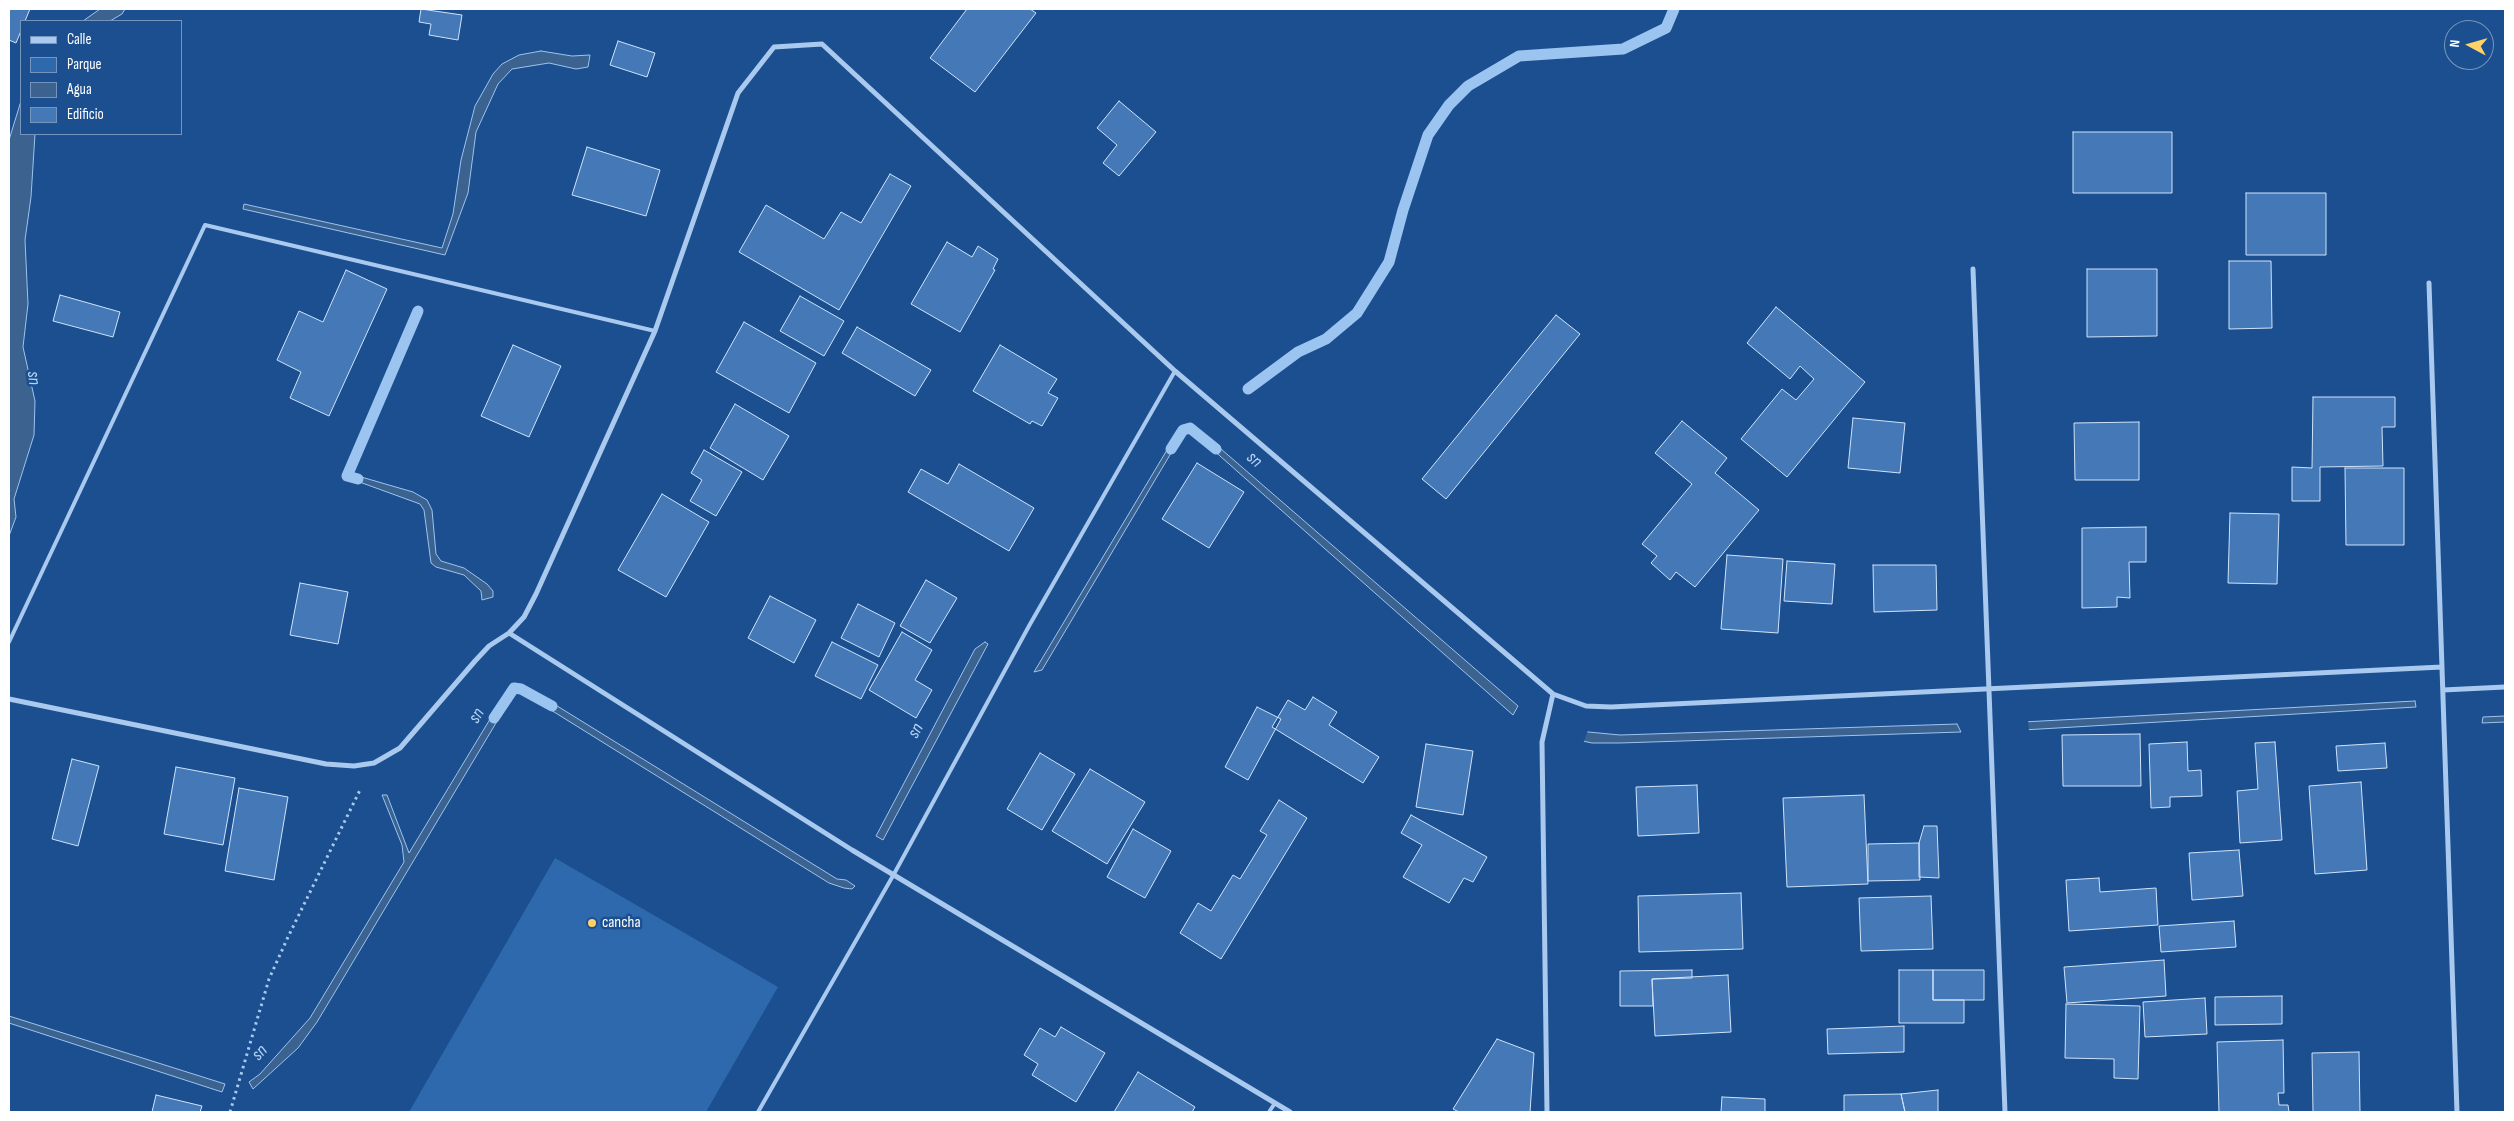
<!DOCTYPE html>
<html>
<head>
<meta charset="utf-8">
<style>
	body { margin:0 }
	#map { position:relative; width:2514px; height:1121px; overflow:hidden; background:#1b4f8f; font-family:"Sofia Sans Condensed",sans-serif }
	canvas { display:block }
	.frame { position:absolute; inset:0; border:10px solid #fff; pointer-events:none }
	.legend { position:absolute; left:20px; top:20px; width:162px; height:115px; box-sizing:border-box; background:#1b4f8f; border:1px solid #7695bc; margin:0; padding:6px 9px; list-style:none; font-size:15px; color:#fff }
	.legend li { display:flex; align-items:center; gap:10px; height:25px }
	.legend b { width:25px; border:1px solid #7695bc }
	.north { position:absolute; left:2444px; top:20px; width:50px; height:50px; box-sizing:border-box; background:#1b4f8f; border:1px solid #7695bc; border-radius:50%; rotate:276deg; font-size:14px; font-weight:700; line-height:20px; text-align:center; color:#fff }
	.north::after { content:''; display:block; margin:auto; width:18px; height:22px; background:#ffd166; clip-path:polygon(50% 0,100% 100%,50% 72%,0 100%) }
</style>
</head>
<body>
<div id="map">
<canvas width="2514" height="1121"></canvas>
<div class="frame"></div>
<ul class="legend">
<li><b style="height:6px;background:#a9c9ee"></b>Calle</li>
<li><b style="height:14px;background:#2e69ad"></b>Parque</li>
<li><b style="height:14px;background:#3c6290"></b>Agua</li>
<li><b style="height:14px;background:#4478b7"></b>Edificio</li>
</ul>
<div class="north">N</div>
</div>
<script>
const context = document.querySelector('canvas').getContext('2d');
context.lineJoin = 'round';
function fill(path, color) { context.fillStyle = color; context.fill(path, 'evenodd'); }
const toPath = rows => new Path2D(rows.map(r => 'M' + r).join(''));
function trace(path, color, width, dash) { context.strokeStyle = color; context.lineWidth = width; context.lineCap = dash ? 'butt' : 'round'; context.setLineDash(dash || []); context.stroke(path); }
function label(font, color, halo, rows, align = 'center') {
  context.font = font + ' "Sofia Sans Condensed",sans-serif'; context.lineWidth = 5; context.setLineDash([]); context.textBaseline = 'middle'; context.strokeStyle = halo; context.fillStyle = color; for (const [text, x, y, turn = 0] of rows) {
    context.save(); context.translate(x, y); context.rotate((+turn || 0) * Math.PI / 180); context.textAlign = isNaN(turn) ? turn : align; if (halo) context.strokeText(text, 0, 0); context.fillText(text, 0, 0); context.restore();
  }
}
fill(toPath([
	[555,858,778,987,706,1112,409,1112]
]), '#2e69ad');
const water = toPath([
	[100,9,125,9,122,14,110,21,83,21,100,9],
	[541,51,572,56,590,55,588,67,576,69,549,63,512,69,498,84,476,132,468,193,445,255,243,209,244,204,442,248,453,214,461,160,475,106,493,74,502,64,519,55,541,51],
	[21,101,21,134,35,134,31,197,25,240,28,304,23,347,35,401,34,435,14,499,16,517,9,536,9,140,21,101],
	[1176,435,1180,438,1042,670,1034,672,1176,435],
	[1206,436,1518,706,1513,715,1203,441,1206,436],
	[344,472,413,492,427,500,432,510,436,554,441,561,464,568,487,584,493,591,493,597,482,600,481,591,464,575,436,567,431,563,424,510,420,504,343,476,344,472],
	[985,642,988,644,883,840,876,836,975,649,985,642],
	[541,696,837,879,846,880,855,886,852,889,844,888,829,883,538,702,541,696],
	[2415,701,2416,707,2023,730,2023,722,2415,701],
	[498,706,505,708,317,1022,298,1048,253,1089,249,1082,260,1074,310,1018,404,862,402,845,382,795,387,795,409,853,498,706],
	[2505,716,2505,722,2482,723,2483,717,2505,716],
	[1957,724,1961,732,1620,743,1592,743,1578,740,1578,731,1620,735,1957,724],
	[9,1016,225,1084,222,1092,9,1023,9,1016]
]);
fill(water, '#3c6290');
trace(water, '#9cc4f0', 1);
fill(toPath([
	[2028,719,2029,732,2021,732,2021,721],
	[1577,729,1588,730,1583,744,1576,741]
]), '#1b4f8f');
trace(toPath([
	[1248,389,1298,352,1326,339,1357,313,1389,262,1403,210,1428,135,1449,105,1468,86,1519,56,1623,49,1666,28,1674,9],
	[1171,449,1183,430,1190,428,1216,449],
	[358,479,347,476,418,311],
	[494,718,514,688,521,689,552,706]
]), '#9cc4f0', 11);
const building = toPath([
	[9,9,30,9,25,21,21,21,21,31,16,43,9,40,9,9],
	[421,9,462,15,458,40,429,35,431,24,419,22,421,9],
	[967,9,1030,9,1036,13,975,92,930,58,967,9],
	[618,41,655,53,647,77,610,65,618,41],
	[1119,101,1156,132,1119,176,1103,163,1117,145,1097,128,1119,101],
	[2073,132,2172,132,2172,193,2073,193,2073,132],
	[587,147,660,170,646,216,572,195,587,147],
	[890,174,911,186,839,310,739,252,766,205,824,239,841,212,861,223,890,174],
	[2246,193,2326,193,2326,255,2246,255,2246,193],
	[947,242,972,257,978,246,998,259,993,269,995,270,960,332,911,304,947,242],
	[2229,261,2271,261,2272,328,2229,329,2229,261],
	[2087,269,2157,269,2157,336,2087,337,2087,269],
	[346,270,387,289,329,416,290,398,301,372,277,360,299,311,323,322,346,270],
	[60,295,120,312,113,337,53,321,60,295],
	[800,296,844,321,824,356,780,331,800,296],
	[1776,307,1865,382,1787,477,1741,439,1782,389,1796,400,1814,379,1800,366,1790,379,1747,343,1776,307],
	[1556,315,1580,334,1446,499,1422,479,1556,315],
	[744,322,816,363,789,413,716,372,744,322],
	[857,327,931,370,915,396,842,353,857,327],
	[513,345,561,366,529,437,481,416,513,345],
	[1000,345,1057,379,1048,393,1058,398,1042,426,1032,421,1030,424,973,391,1000,345],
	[2313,397,2395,397,2395,427,2382,427,2383,466,2320,467,2320,501,2292,501,2292,467,2312,468,2313,397],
	[735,404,789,436,763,480,710,448,735,404],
	[1853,418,1905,423,1900,473,1848,468,1853,418],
	[1682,421,1727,458,1715,473,1759,510,1695,587,1676,572,1670,580,1651,563,1657,556,1642,544,1692,484,1655,453,1682,421],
	[2139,422,2139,480,2075,480,2074,423,2139,422],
	[704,450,742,472,716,516,690,501,702,480,691,473,704,450],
	[1197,463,1244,492,1209,548,1162,519,1197,463],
	[959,464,1034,508,1009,551,908,492,921,469,948,484,959,464],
	[2345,468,2404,468,2404,545,2346,545,2345,468],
	[662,494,709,522,666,597,618,570,662,494],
	[2230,513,2279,514,2277,584,2228,583,2230,513],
	[2146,527,2146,562,2129,562,2130,598,2117,597,2117,607,2082,608,2082,528,2146,527],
	[1727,555,1783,559,1778,633,1721,629,1727,555],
	[1787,561,1835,564,1832,604,1784,601,1787,561],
	[1873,565,1936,565,1937,610,1874,612,1873,565],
	[926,580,957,598,930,643,900,626,926,580],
	[300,583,348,592,338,644,290,635,300,583],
	[770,596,816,620,794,663,748,638,770,596],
	[858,604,895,623,879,657,841,638,858,604],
	[902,632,932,650,915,680,932,690,916,718,869,690,902,632],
	[832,642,878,665,861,699,815,676,832,642],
	[1313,697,1337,712,1329,725,1379,757,1363,783,1272,727,1288,700,1305,710,1313,697],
	[1257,707,1281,719,1248,780,1225,767,1257,707],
	[2140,734,2141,786,2063,786,2062,735,2140,734],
	[2187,742,2188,771,2201,770,2202,796,2170,797,2170,807,2151,808,2149,744,2187,742],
	[2275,742,2282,840,2240,843,2237,791,2258,789,2255,743,2275,742],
	[2385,743,2387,768,2338,771,2336,746,2385,743],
	[1426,744,1473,751,1463,815,1416,807,1426,744],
	[1040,753,1075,774,1042,830,1007,809,1040,753],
	[72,759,99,766,78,846,52,839,72,759],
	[176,767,235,778,223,845,164,834,176,767],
	[1090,769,1145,802,1107,864,1052,831,1090,769],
	[2361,782,2367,870,2315,874,2309,786,2361,782],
	[1697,785,1699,833,1638,836,1636,787,1697,785],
	[239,788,288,797,274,880,225,871,239,788],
	[1864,795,1868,884,1787,887,1783,798,1864,795],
	[1279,800,1307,818,1221,959,1180,933,1198,903,1211,911,1233,875,1240,879,1267,835,1260,831,1279,800],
	[1411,815,1487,857,1473,882,1464,878,1449,903,1403,877,1422,845,1401,833,1411,815],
	[1924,826,1937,826,1939,878,1919,877,1919,843,1924,826],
	[1133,829,1171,851,1145,898,1107,877,1133,829],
	[1919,843,1920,880,1868,881,1868,844,1919,843],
	[2239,850,2243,896,2192,900,2189,853,2239,850],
	[2099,878,2100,892,2156,888,2158,925,2069,931,2066,880,2099,878],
	[1741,893,1743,949,1639,952,1638,896,1741,893],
	[1931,896,1933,949,1861,951,1859,898,1931,896],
	[2234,921,2236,947,2161,952,2159,926,2234,921],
	[2164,960,2166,996,2067,1003,2064,967,2164,960],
	[1692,970,1692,978,1652,979,1653,1006,1620,1006,1620,971,1692,970],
	[1899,970,1933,970,1933,1000,1964,1000,1964,1023,1899,1023,1899,970],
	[1933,970,1984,970,1984,1000,1933,1000,1933,970],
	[1728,975,1731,1032,1655,1036,1652,979,1728,975],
	[2282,996,2282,1024,2215,1025,2215,997,2282,996],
	[2205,998,2207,1034,2145,1037,2143,1002,2205,998],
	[2066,1004,2140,1006,2138,1079,2114,1078,2114,1059,2065,1058,2066,1004],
	[1904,1026,1904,1052,1828,1054,1827,1029,1904,1026],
	[1061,1027,1105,1053,1076,1102,1032,1075,1038,1064,1024,1055,1040,1028,1055,1037,1061,1027],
	[1497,1039,1534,1053,1530,1112,1459,1112,1453,1109,1497,1039],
	[2283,1040,2284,1093,2278,1093,2279,1105,2288,1105,2289,1112,2219,1112,2217,1042,2283,1040],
	[2359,1052,2360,1112,2313,1112,2312,1053,2359,1052],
	[1138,1072,1195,1107,1192,1112,1114,1112,1138,1072],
	[1938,1090,1938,1112,1905,1112,1901,1094,1938,1090],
	[1901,1094,1905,1112,1844,1112,1844,1095,1901,1094],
	[156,1095,202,1106,200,1112,152,1112,156,1095],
	[1722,1097,1765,1099,1765,1112,1721,1112,1722,1097]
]);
fill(building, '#4478b7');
trace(building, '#cfe3fa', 1);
trace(toPath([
	[230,1112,269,979,288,937,361,788]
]), '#a9c9ee', 3, [2.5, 4]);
trace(toPath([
	[9,642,205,225,655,331],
	[758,1112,894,874,1029,626,1175,371],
	[1269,1112,1275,1103]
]), '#a9c9ee', 4);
trace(toPath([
	[1973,269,2005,1112],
	[2429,283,2457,1112],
	[509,633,852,850,1290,1112],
	[2443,690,2505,687],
	[9,699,326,764,354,766,374,763,400,748,475,661,489,646,509,633,524,617,536,594,655,331,738,93,774,47,822,44,1175,371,1553,694,1586,706,1611,707,2442,667],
	[1547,1112,1542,742,1553,694]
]), '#a9c9ee', 5);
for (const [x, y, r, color] of [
	[592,923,5,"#ffd166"]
]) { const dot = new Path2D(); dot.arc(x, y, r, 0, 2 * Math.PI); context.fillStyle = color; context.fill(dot); trace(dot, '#1b4f8f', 2); }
label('16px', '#fff', '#1b4f8f', [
	["cancha",602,923]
], 'left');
label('italic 18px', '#b5d3f5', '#1b4f8f', [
	["sn",33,378,83],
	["sn",1254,460,41],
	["sn",477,716,-59],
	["sn",916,731,-62],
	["sn",260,1053,-47]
]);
</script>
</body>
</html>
